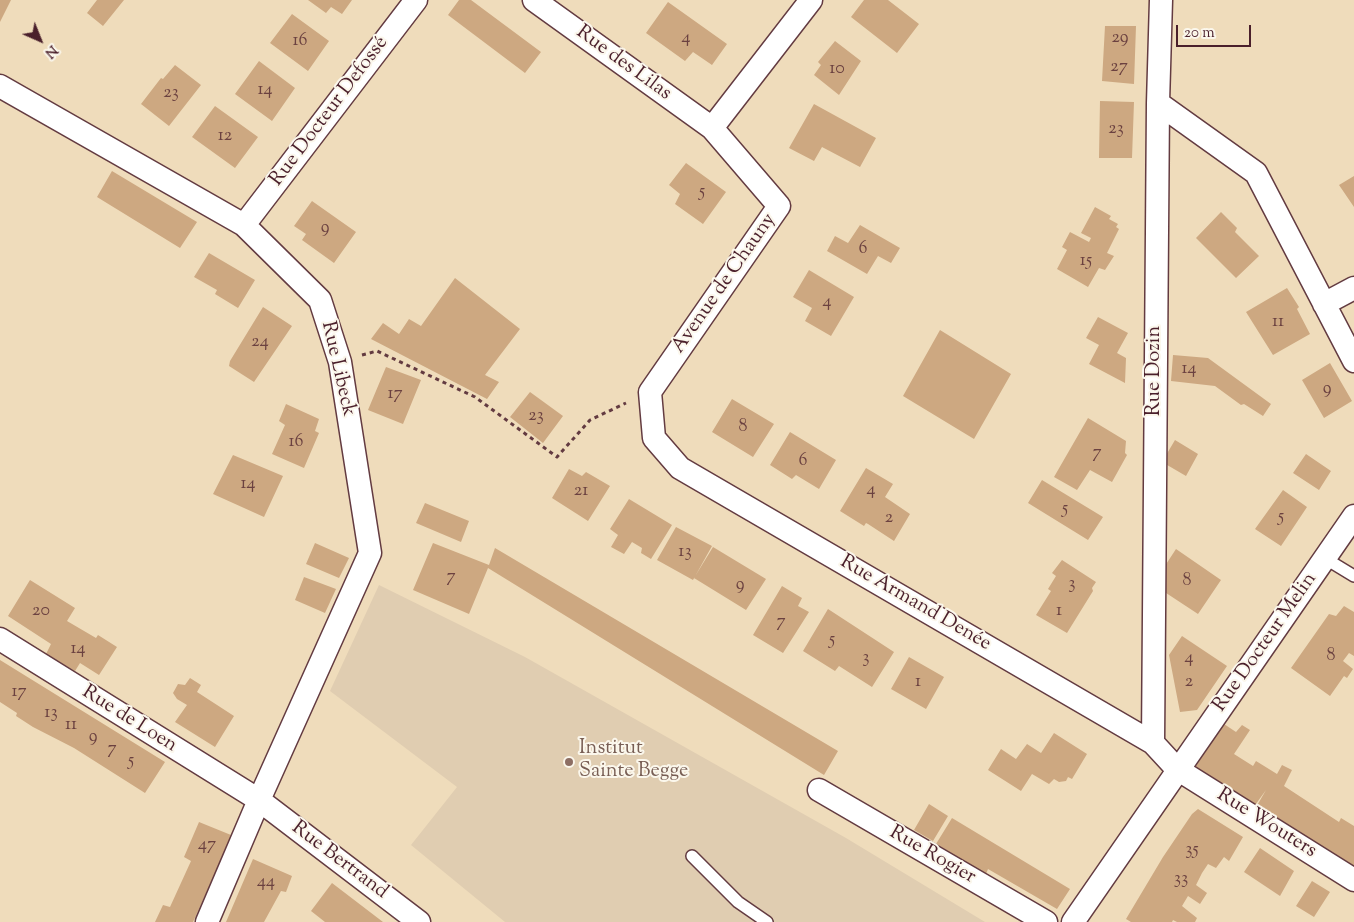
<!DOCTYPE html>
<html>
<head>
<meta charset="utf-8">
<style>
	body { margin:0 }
	#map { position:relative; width:1354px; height:922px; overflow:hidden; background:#efdcbb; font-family:"Sorts Mill Goudy",serif }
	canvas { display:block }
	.north { position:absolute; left:15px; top:15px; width:50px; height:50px; -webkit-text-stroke:4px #fbf7ec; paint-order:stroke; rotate:136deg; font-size:14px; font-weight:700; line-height:20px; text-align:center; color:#4a1f2b }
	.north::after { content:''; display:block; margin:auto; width:18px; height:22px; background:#4a1f2b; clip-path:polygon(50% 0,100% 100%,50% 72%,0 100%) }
	.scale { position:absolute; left:1176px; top:25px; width:75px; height:22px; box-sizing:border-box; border:2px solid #4a1f2b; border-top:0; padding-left:6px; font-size:15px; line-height:18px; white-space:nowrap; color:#4a1f2b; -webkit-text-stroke:4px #fbf7ec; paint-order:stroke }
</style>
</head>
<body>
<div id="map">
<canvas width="1354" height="922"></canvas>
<div class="north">N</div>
<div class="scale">20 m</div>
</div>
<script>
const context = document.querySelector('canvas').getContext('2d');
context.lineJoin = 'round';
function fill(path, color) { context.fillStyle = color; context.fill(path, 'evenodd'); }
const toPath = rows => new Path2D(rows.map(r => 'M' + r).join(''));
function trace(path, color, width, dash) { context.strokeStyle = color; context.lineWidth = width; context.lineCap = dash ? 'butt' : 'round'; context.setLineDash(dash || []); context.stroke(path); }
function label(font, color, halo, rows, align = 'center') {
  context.font = font + ' "Sorts Mill Goudy",serif'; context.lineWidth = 4; context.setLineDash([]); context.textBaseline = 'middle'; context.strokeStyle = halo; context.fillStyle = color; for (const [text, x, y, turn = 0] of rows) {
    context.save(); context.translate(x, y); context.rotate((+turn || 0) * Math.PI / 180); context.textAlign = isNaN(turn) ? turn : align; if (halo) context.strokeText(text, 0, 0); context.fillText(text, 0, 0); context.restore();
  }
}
fill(toPath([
	[379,585,525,657,846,838,985,922,505,922,411,845,457,787,330,691]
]), '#e0cdb1');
fill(toPath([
	[0,0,11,0,0,22],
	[97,0,124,0,103,26,87,13],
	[308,0,352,0,342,14,331,7,326,13],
	[459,0,471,0,541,52,525,73,448,15],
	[864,0,888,0,919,24,897,53,851,17],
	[668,2,727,44,712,65,693,52,685,61,646,33],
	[292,14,329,41,308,71,270,43],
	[1105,26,1136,26,1134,84,1102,81],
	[835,41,861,61,839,95,814,75,821,65,818,62],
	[259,61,295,88,272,121,235,94],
	[175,65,201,85,169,126,141,104,161,78,163,79],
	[1100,101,1134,102,1132,158,1099,158],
	[814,104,876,138,860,167,822,147,814,161,789,148],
	[215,106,258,137,235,168,192,137],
	[686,163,726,192,703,224,675,204,680,194,669,185],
	[112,171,197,222,180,248,97,197],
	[1354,176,1354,207,1339,185],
	[312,201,356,232,334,263,302,240,306,234,294,226],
	[1095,207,1111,216,1109,219,1118,224,1116,227,1119,229,1107,253,1114,256,1105,270,1099,268,1088,287,1057,269,1067,250,1062,247,1070,232,1089,242,1091,238,1081,233],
	[1221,212,1237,228,1235,232,1259,256,1236,278,1196,238],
	[860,225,900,248,891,263,878,256,867,274,827,251,835,236,848,243],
	[209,253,255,280,238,308,215,294,217,290,194,277],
	[809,270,854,297,831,336,805,321,812,308,793,297],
	[455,278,520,329,485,375,499,382,487,399,371,339,383,323,399,334,409,319,421,326],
	[1287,288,1299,307,1297,309,1310,334,1273,355,1246,312],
	[263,307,292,326,254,382,229,366,230,361],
	[1098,317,1128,333,1117,353,1126,358,1125,383,1089,364,1099,345,1086,338],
	[940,330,1011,374,974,439,903,396],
	[1173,355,1208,358,1271,404,1263,416,1244,404,1241,405,1215,386,1171,381],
	[1330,363,1352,401,1324,418,1302,380],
	[386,367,421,380,403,424,368,410],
	[530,392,563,416,543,443,510,417],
	[732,399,774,424,753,457,712,432],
	[286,404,319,419,315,431,319,433,304,468,272,454,285,425,279,421],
	[1088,418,1126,441,1125,453,1127,455,1112,482,1090,470,1077,490,1054,477],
	[790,432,836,460,819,489,796,475,792,479,770,465],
	[1175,440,1198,454,1186,476,1162,462],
	[1306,454,1331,471,1319,490,1293,473],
	[233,455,283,476,264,517,213,494],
	[866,468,893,484,885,497,910,514,894,541,868,524,866,523,864,526,840,511],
	[569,469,582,476,586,472,610,486,588,521,552,498],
	[1042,480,1103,517,1088,540,1028,503],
	[1283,490,1307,507,1281,546,1255,529],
	[629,499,672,525,651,559,641,553,642,548,632,542,624,554,611,547,618,535,610,529],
	[425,503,469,521,461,542,416,523],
	[676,527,712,546,693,580,657,560],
	[315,543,349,558,339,578,306,564],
	[433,543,489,565,495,548,838,751,824,775,488,568,469,614,413,590],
	[713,547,766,579,746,610,694,578],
	[1176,549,1221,580,1198,614,1160,589,1157,578],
	[1062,560,1096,582,1092,588,1093,591,1067,633,1036,615,1051,591,1048,589,1056,576,1052,573],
	[304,577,336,589,325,613,295,600],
	[30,580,75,608,67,621,96,638,98,635,117,647,99,675,80,663,75,671,46,654,51,644,8,616],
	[782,586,802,598,798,606,809,612,783,653,753,635],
	[1344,606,1354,612,1354,656,1349,653,1343,661,1353,669,1347,678,1344,676,1330,696,1291,668,1329,614,1336,616],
	[828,609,894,652,872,687,839,666,835,671,803,651],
	[1182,636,1227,666,1197,710,1180,712,1169,655],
	[909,657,944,677,926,709,891,689],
	[0,660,165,762,145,793,74,748,33,727,16,716,17,713,0,702],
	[190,678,201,685,197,692,234,716,215,747,175,722,187,705,177,699,173,693,178,684,185,685],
	[1224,724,1236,732,1242,725,1250,730,1234,754,1253,766,1256,761,1277,774,1282,765,1292,770,1284,786,1339,822,1341,818,1354,826,1354,872,1255,809,1266,790,1253,808,1198,772,1196,766],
	[1054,733,1087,754,1072,779,1068,777,1066,781,1059,782,1054,779,1049,784,1032,774,1021,791,988,770,1001,749,1016,759,1027,744,1041,753],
	[929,804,948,816,933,841,914,830],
	[1198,809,1243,837,1229,861,1224,857,1216,868,1208,864,1202,873,1196,885,1207,893,1200,904,1188,896,1182,906,1197,918,1195,922,1177,922,1173,920,1172,922,1131,922,1126,919,1163,857,1192,814],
	[952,818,1070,889,1057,909,988,869,986,874,936,844],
	[199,822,231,835,216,871,193,922,155,922,163,905,170,907,191,861,184,857],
	[1260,848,1294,871,1280,896,1244,872],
	[253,859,292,876,286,892,281,891,264,922,226,922],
	[1312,881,1330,892,1314,917,1296,906],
	[332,883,383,922,325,922,311,911]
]), '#cda881');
const service = toPath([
	[1326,559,1354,576],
	[692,856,738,902,767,922]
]);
const minor = toPath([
	[534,0,712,128],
	[811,0,712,128,779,206,650,392,654,438,680,468,1153,743,1177,769,1354,880],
	[0,86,244,225,320,300,340,362,370,553,259,800,207,922],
	[1158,103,1256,173,1354,361],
	[244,225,416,0],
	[1324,304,1354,288],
	[0,639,259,800,419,922],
	[1153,743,1158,103,1161,0],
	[819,790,1046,922],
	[1073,922,1354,516]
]);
trace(service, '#633b41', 14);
trace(minor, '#633b41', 25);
trace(toPath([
	[362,355,377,351,475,397,557,457,590,420,626,403]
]), '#633b41', 3, [4, 4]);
trace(service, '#fff', 11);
trace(minor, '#fff', 22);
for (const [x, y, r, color] of [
	[569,762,5,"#8d6e63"]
]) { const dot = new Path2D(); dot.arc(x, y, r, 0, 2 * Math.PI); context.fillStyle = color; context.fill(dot); trace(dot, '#fbf7ec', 2); }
label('18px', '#6b4140', null, [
	["4",686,39],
	["29",1120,39],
	["16",300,42],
	["27",1119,68],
	["10",837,70],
	["14",265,91],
	["23",171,94],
	["23",1116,130],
	["12",225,137],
	["5",702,193],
	["9",325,229],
	["6",863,250],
	["15",1086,262],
	["4",827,303],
	["11",1278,323],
	["24",260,343],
	["14",1189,370],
	["9",1327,390],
	["17",395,395],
	["23",536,417],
	["8",743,428],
	["16",296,443],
	["7",1097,454],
	["6",803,462],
	["14",248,485],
	["4",871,491],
	["21",581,492],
	["5",1065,510],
	["5",1281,518],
	["2",889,519],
	["13",685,553],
	["7",451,578],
	["8",1187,582],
	["3",1072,585],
	["9",740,586],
	["20",41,612],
	["1",1059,612],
	["7",781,623],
	["5",832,641],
	["14",78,650],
	["8",1331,657],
	["3",866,659],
	["4",1189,659],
	["1",918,683],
	["2",1189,683],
	["17",19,693],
	["13",51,714],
	["11",71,726],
	["9",93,738],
	["7",112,750],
	["5",131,762],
	["47",207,846],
	["35",1192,851],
	["33",1181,880],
	["44",266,883]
]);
label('20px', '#4a1f2b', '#fbf7ec', [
	["Rue des Lilas",623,64,36],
	["Rue Docteur Defossé",330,112,-53],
	["Avenue de Chauny",725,284,-55],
	["Rue Libeck",337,369,77],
	["Rue Dozin",1156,371,-90],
	["Rue Armand Denée",915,604,30],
	["Rue Docteur Melin",1266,643,-55],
	["Rue de Loen",129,720,32],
	["Rue Wouters",1266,824,32],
	["Rue Rogier",932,856,30],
	["Rue Bertrand",339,861,37]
]);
label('20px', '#785e54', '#fbf7ec', [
	["Institut",579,750],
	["Sainte Begge",579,773]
], 'left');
</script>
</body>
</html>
